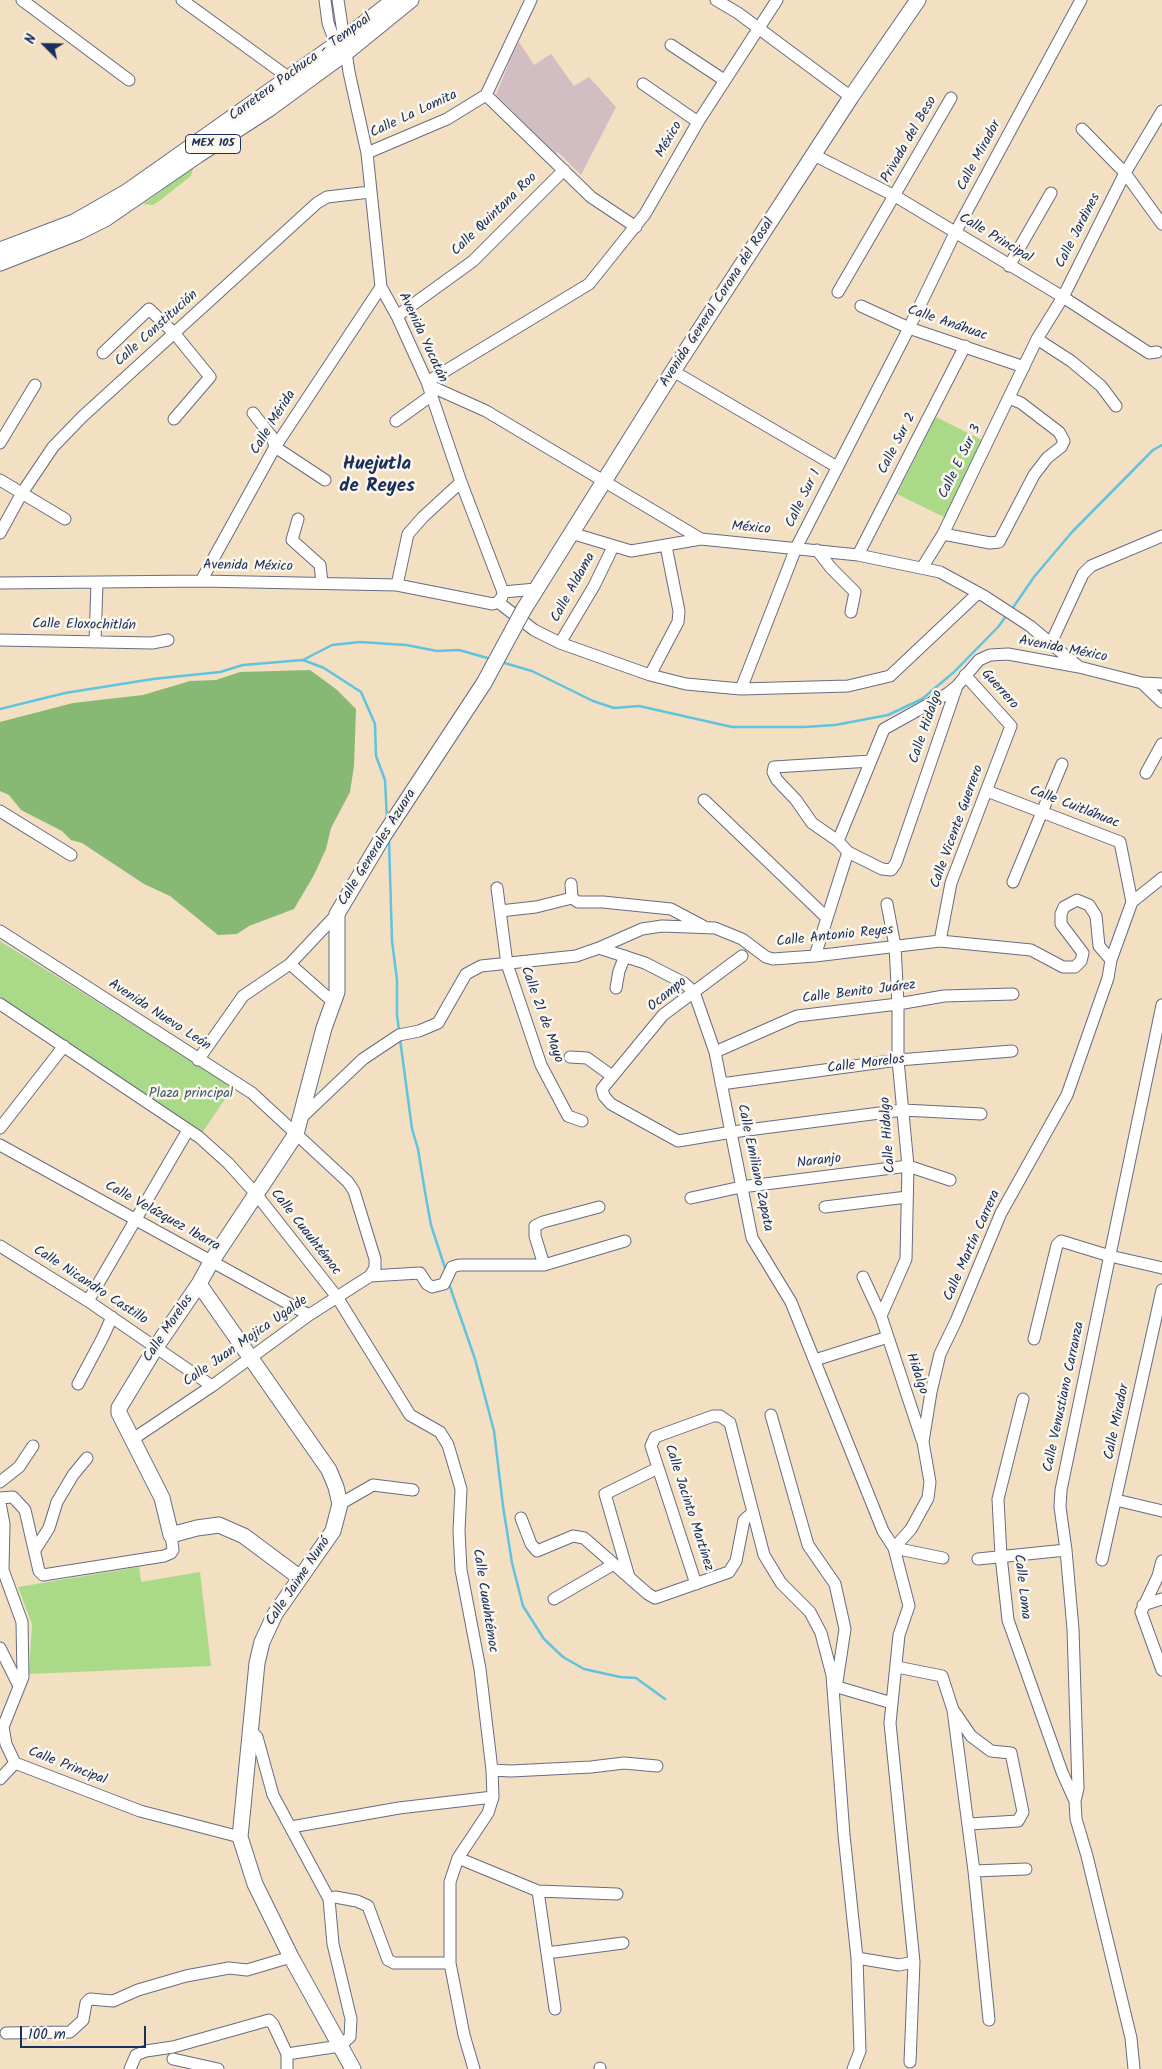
<!DOCTYPE html>
<html>
<head>
<meta charset="utf-8">
<style>
	body { margin:0 }
	#map { position:relative; width:1162px; height:2069px; overflow:hidden; background:#f3dfc2; font-family:Kalam,sans-serif }
	canvas { display:block }
	.north { position:absolute; left:20px; top:20px; width:50px; height:50px; -webkit-text-stroke:4px #fbf7ec; paint-order:stroke; rotate:293deg; font-size:14px; font-weight:700; line-height:20px; text-align:center; color:#1b2f5e }
	.north::after { content:''; display:block; margin:auto; width:18px; height:22px; background:#1b2f5e; clip-path:polygon(50% 0,100% 100%,50% 72%,0 100%) }
	.scale { position:absolute; left:20px; top:2026px; width:126px; height:22px; box-sizing:border-box; border:2px solid #1b2f5e; border-top:0; padding-left:6px; font-size:15px; line-height:18px; white-space:nowrap; color:#1b2f5e; -webkit-text-stroke:4px #fbf7ec; paint-order:stroke }
</style>
</head>
<body>
<div id="map">
<canvas width="1162" height="2069"></canvas>
<div class="north">N</div>
<div class="scale">100 m</div>
</div>
<script>
const context = document.querySelector('canvas').getContext('2d');
context.lineJoin = 'round';
function fill(path, color) { context.fillStyle = color; context.fill(path, 'evenodd'); }
const toPath = rows => new Path2D(rows.map(r => 'M' + r).join(''));
function trace(path, color, width, dash) { context.strokeStyle = color; context.lineWidth = width; context.lineCap = dash ? 'butt' : 'round'; context.setLineDash(dash || []); context.stroke(path); }
function label(font, color, halo, rows, align = 'center') {
  context.font = font + ' Kalam,sans-serif'; context.lineWidth = 5; context.setLineDash([]); context.textBaseline = 'middle'; context.strokeStyle = halo; context.fillStyle = color; for (const [text, x, y, turn = 0] of rows) {
    context.save(); context.translate(x, y); context.rotate((+turn || 0) * Math.PI / 180); context.textAlign = isNaN(turn) ? turn : align; if (halo) context.strokeText(text, 0, 0); context.fillText(text, 0, 0); context.restore();
  }
}
fill(toPath([
	[519,42,534,65,551,54,574,86,589,77,616,107,581,175,558,152,556,154,496,95,513,53]
]), '#d2bec2');
fill(toPath([
	[193,168,191,176,159,201,153,205,143,204],
	[936,417,984,441,946,518,897,494],
	[0,941,233,1087,200,1136,0,1001],
	[139,1567,141,1582,200,1572,211,1666,29,1674,32,1624,18,1587]
]), '#aad987');
fill(toPath([
	[310,670,336,689,356,709,354,766,350,792,331,828,326,849,314,875,294,909,249,926,237,934,218,935,170,896,144,884,82,843,71,840,62,831,21,810,9,795,0,791,0,722,73,703,143,695,190,681,216,680,240,672]
]), '#87b974');
trace(toPath([
	[1012,609,1034,577,1072,532,1153,450,1162,445],
	[303,660,324,668,361,692,375,724,376,756,385,780,387,819],
	[501,662,532,671,593,701,614,708,639,706,732,727,804,727,835,725,888,715,922,699,954,672,998,627,1007,615],
	[0,709,65,693,153,679,220,672,243,665,303,660,332,645,360,642,406,645,437,651,459,650,491,659],
	[389,840,392,941,397,980,397,1015,399,1031],
	[400,1039,412,1129,418,1149,425,1192,431,1225,446,1271],
	[449,1284,475,1359,494,1431,503,1506,512,1563,523,1606,544,1639,563,1657,584,1669,620,1677,636,1678,665,1699]
]), '#60c4de', 2.5);
const minor = toPath([
	[22,0,129,80],
	[182,0,288,77],
	[325,0,328,23,338,50],
	[716,0,738,13,851,97],
	[671,45,724,80],
	[643,84,698,122],
	[486,95,591,197,636,227],
	[1082,129,1125,173,1162,224],
	[367,153,447,119,486,95,531,0],
	[814,155,895,196,1063,297,1149,353,1157,352],
	[1009,266,1051,193],
	[838,292,951,98],
	[861,306,909,328,1024,367],
	[397,316,473,261,564,170],
	[1037,339,1071,361,1101,386,1116,406],
	[103,353,149,309,175,334,210,377,174,419],
	[673,371,837,467],
	[427,382,589,284,645,214,698,122,777,0],
	[428,385,486,411,701,539,858,555,940,572,984,596,1030,626,1079,667],
	[253,413,272,437,275,447,325,480],
	[396,421,432,395],
	[0,443,35,385],
	[0,480,65,519],
	[298,519,292,540,320,565,322,583],
	[0,533,22,493,53,447,82,417,317,203,327,197,370,192],
	[571,533,631,551,701,539],
	[943,534,990,543,999,542,1034,475,1047,458,1061,447,1064,441,1059,432,1021,403,1009,398],
	[817,550,831,568,855,592,851,612],
	[858,555,965,346],
	[922,568,943,534,1037,339,1063,297,1125,173,1162,111],
	[201,581,275,447,381,287],
	[0,583,201,581,397,585,493,604,498,602,502,597,503,592,461,482,427,382,397,316,381,287,367,153,349,72,338,0],
	[397,585,408,534,423,517,461,482],
	[503,592,536,589],
	[498,602,534,630,560,643,650,675,686,684,741,689,848,686,890,676,977,594],
	[0,640,152,643,168,640],
	[95,642,97,583],
	[560,643,594,586,613,547],
	[1051,643,1083,574,1091,566,1162,536],
	[650,675,678,622,679,611,666,546],
	[1142,683,1162,702],
	[741,689,796,548,909,328,955,233,1081,0],
	[871,761,774,767,773,772,777,780,796,800,812,823,838,841,848,852,882,869,891,870,896,863,957,686],
	[1146,773,1162,744],
	[704,800,827,918,815,956],
	[0,811,71,855],
	[838,841,884,729,947,694,957,686,979,660,990,655,1008,654,1079,667,1142,683,1162,684],
	[1013,882,1062,764],
	[571,884,572,898,578,902,603,902,671,909,703,926],
	[497,888,507,964,541,1065,568,1116,582,1121],
	[1132,902,1162,878],
	[500,911,536,907,572,898],
	[827,918,848,852],
	[0,931,252,1093,348,1182,354,1191,375,1259,375,1268,370,1276,309,1315,212,1386,133,1439],
	[940,941,951,883,1011,726,965,675],
	[599,948,645,963,684,983,694,992,715,1052,752,1238,791,1302,883,1531,894,1548,909,1606,899,1635,890,1723,914,1962,910,2062],
	[742,956,663,1015,602,1089,604,1096,611,1104,678,1141,732,1132,903,1110,981,1114],
	[290,964,333,1002],
	[616,988,619,971,625,956],
	[0,1004,199,1137,228,1163,256,1194,337,1297,410,1415,440,1432,448,1445,461,1489,459,1531,461,1570,480,1669,492,1770,493,1797,488,1813,458,1858,450,1882,450,1963,464,2035,474,2069],
	[715,1052,797,1016,898,1004,944,996,1013,994],
	[570,1057,587,1058,612,1076],
	[198,1060,243,996,290,964,337,914],
	[721,1084,898,1060,1012,1051],
	[302,1117,363,1059,399,1035,419,1031,438,1023,466,974,481,966,576,956,599,948,642,929,662,926,715,928,742,939,766,957,773,959,815,956,940,941,1031,950,1063,967,1075,967,1081,961,1083,953,1061,924,1061,914,1064,907,1077,900,1089,905,1096,916,1099,946,1111,960],
	[0,1128,64,1046],
	[0,1145,309,1315],
	[691,1198,741,1187,908,1166,950,1180],
	[825,1207,907,1197],
	[0,1246,88,1301,212,1386],
	[544,1265,535,1236,535,1226,543,1222,599,1207],
	[370,1276,420,1273,427,1284,432,1287,444,1284,452,1267,459,1265,544,1265,625,1241],
	[863,1277,881,1316,922,1440],
	[88,1301,188,1130],
	[881,1316,906,1259,908,1166,898,1060,898,1004,895,946,887,904],
	[1034,1339,1057,1245,1061,1241,1110,1256,1162,1268],
	[815,1360,888,1337],
	[78,1384,103,1337,112,1317],
	[1023,1399,998,1499,1001,1556,1008,1620,1062,1772,1075,1801],
	[771,1415,808,1545,835,1584,845,1629,837,1682,834,1686,892,1703],
	[0,1482,19,1467,33,1446],
	[0,1498,13,1497,25,1510,39,1571,43,1575,164,1556,171,1553,173,1550,171,1535],
	[1116,1500,1162,1511],
	[0,1503,4,1524,3,1570,22,1622,23,1677,3,1727,6,1744,15,1763,140,1811,240,1837],
	[340,1504,373,1485,413,1490],
	[521,1518,531,1544,537,1551,573,1536,584,1538,648,1594,655,1598,729,1572,736,1561,744,1520,753,1512],
	[894,1548,911,1529,928,1498,930,1482,923,1442,931,1392,940,1354,956,1321,1001,1213,1067,1095,1108,978,1111,960,1132,902,1120,842,987,791],
	[894,1548,943,1558],
	[35,1550,49,1528,57,1502,73,1475,87,1458],
	[978,1559,1066,1550],
	[1102,1560,1162,1290],
	[1162,1561,1158,1576,1141,1612,1162,1670],
	[629,1577,605,1494,658,1468],
	[696,1584,651,1446,655,1437,713,1416,720,1416,730,1423,764,1555,781,1583,810,1612,821,1633,832,1675,844,1835,857,1958,860,2051,853,2069],
	[554,1599,614,1564],
	[1143,1605,1162,1599],
	[0,1648,19,1686],
	[897,1667,942,1676,953,1710,974,1871,989,2020],
	[954,1711,971,1736,991,1751,1011,1753,1023,1812,1018,1821,969,1824],
	[249,1729,257,1737,273,1795,329,1899,333,1944,351,2019,350,2037,340,2046,287,2054],
	[492,1770,511,1771,591,1767,624,1763,657,1766],
	[0,1779,15,1763],
	[291,1827,399,1808,493,1797],
	[458,1858,538,1891,617,1894],
	[974,1871,1026,1869],
	[538,1891,555,2009],
	[329,1899,335,1897,357,1901,368,1906,388,1960,394,1963,450,1963],
	[547,1953,623,1943],
	[857,1958,899,1965,914,1962],
	[6,2033,70,2032,83,2020,86,2003,90,1999,113,2001,138,1990,186,1976,229,1968,247,1970,291,1957],
	[173,2059,218,2069],
	[600,2068,600,2069],
	[130,2069,136,2055,146,2051,173,2047,269,2020,273,2024,287,2054,287,2069],
	[1134,2069,1131,2038,1087,1856,1076,1819,1075,1801,1078,1788,1073,1629,1066,1550,1060,1507,1061,1490,1162,1005]
]);
const major = toPath([
	[0,250,74,222,128,191,345,38,394,0],
	[0,263,79,232,105,219,198,155,269,109,347,52,411,0],
	[524,609,673,371,851,97,918,0],
	[199,1284,329,1470,336,1487,340,1504,333,1531,275,1614,262,1642,257,1663,240,1837,255,1884,291,1957,353,2069],
	[299,1577,244,1536,219,1525,197,1528,171,1535,162,1498,119,1413,119,1408,156,1347,199,1284,211,1262,296,1134,324,1028,337,992,337,914,384,835,484,683]
]);
trace(minor, '#676d81', 13);
trace(major, '#676d81', 17);
trace(minor, '#fff', 11);
trace(major, '#fff', 15);
const majorBridge = toPath([
	[484,683,524,609]
]);
trace(majorBridge, '#676d81', 17, []);
trace(majorBridge, '#fff', 15);
for (const [x, y, w] of [
	[213,144,55]
]) { const box = new Path2D(); box.roundRect(x - w / 2, y - 9.5, w, 19, 4); context.fillStyle = '#fbf7ec'; context.fill(box); trace(box, '#1b2f5e', 1); }
label('bold 12px', '#1b2f5e', null, [
	["MEX 105",213,144]
]);
label('14px', '#1b2f5e', '#fbf7ec', [
	["Carretera Pachuca - Tempoal",301,68,-36],
	["Calle La Lomita",414,115,-25],
	["México",670,140,-60],
	["Privada del Beso",910,140,-60],
	["Calle Mirador",980,156,-62],
	["Calle Quintana Roo",495,215,-44],
	["Calle Jardines",1079,231,-63],
	["Calle Principal",995,239,31],
	["Avenida General Corona del Rosal",718,303,-57],
	["Calle Anáhuac",947,324,19],
	["Calle Constitución",157,329,-42],
	["Avenida Yucatán",422,338,65],
	["Calle Mérida",274,423,-58],
	["Calle Sur 2",898,444,-63],
	["Calle E Sur 3",961,462,-64],
	["Calle Sur 1",804,499,-64],
	["México",751,529,5],
	["Avenida México",248,567,1],
	["Calle Aldama",574,588,-61],
	["Calle Eloxochitlán",84,626,1],
	["Avenida México",1063,650,11],
	["Guerrero",999,690,48],
	["Calle Hidalgo",927,727,-71],
	["Calle Cuitláhuac",1074,808,21],
	["Calle Vicente Guerrero",958,827,-70],
	["Calle Generales Azuara",378,848,-58],
	["Calle Antonio Reyes",835,937,-6],
	["Calle Benito Juárez",859,993,-7],
	["Ocampo",668,995,-39],
	["Calle 21 de Mayo",541,1015,70],
	["Avenida Nuevo León",159,1016,33],
	["Calle Morelos",866,1065,-7],
	["Calle Hidalgo",889,1135,-94],
	["Naranjo",819,1162,-7],
	["Calle Emiliano Zapata",754,1168,78],
	["Calle Velázquez Ibarra",162,1217,29],
	["Calle Cuauhtémoc",305,1233,52],
	["Calle Martín Carrera",973,1246,-66],
	["Calle Nicandro Castillo",90,1286,33],
	["Calle Morelos",169,1329,-56],
	["Calle Juan Mojica Ugalde",246,1342,-35],
	["Hidalgo",916,1374,71],
	["Calle Venustiano Carranza",1065,1397,-78],
	["Calle Mirador",1118,1422,-78],
	["Calle Jacinto Martínez",688,1508,72],
	["Calle Jaime Nunó",299,1582,-56],
	["Calle Loma",1021,1587,83],
	["Calle Cuauhtémoc",484,1601,81],
	["Calle Principal",67,1767,21]
]);
label('14px', '#3f5a68', '#fbf7ec', [
	["Plaza principal",191,1095]
]);
label('bold 19px', '#1b2f5e', '#fbf7ec', [
	["Huejutla",377,466],
	["de Reyes",377,488]
]);
</script>
</body>
</html>
